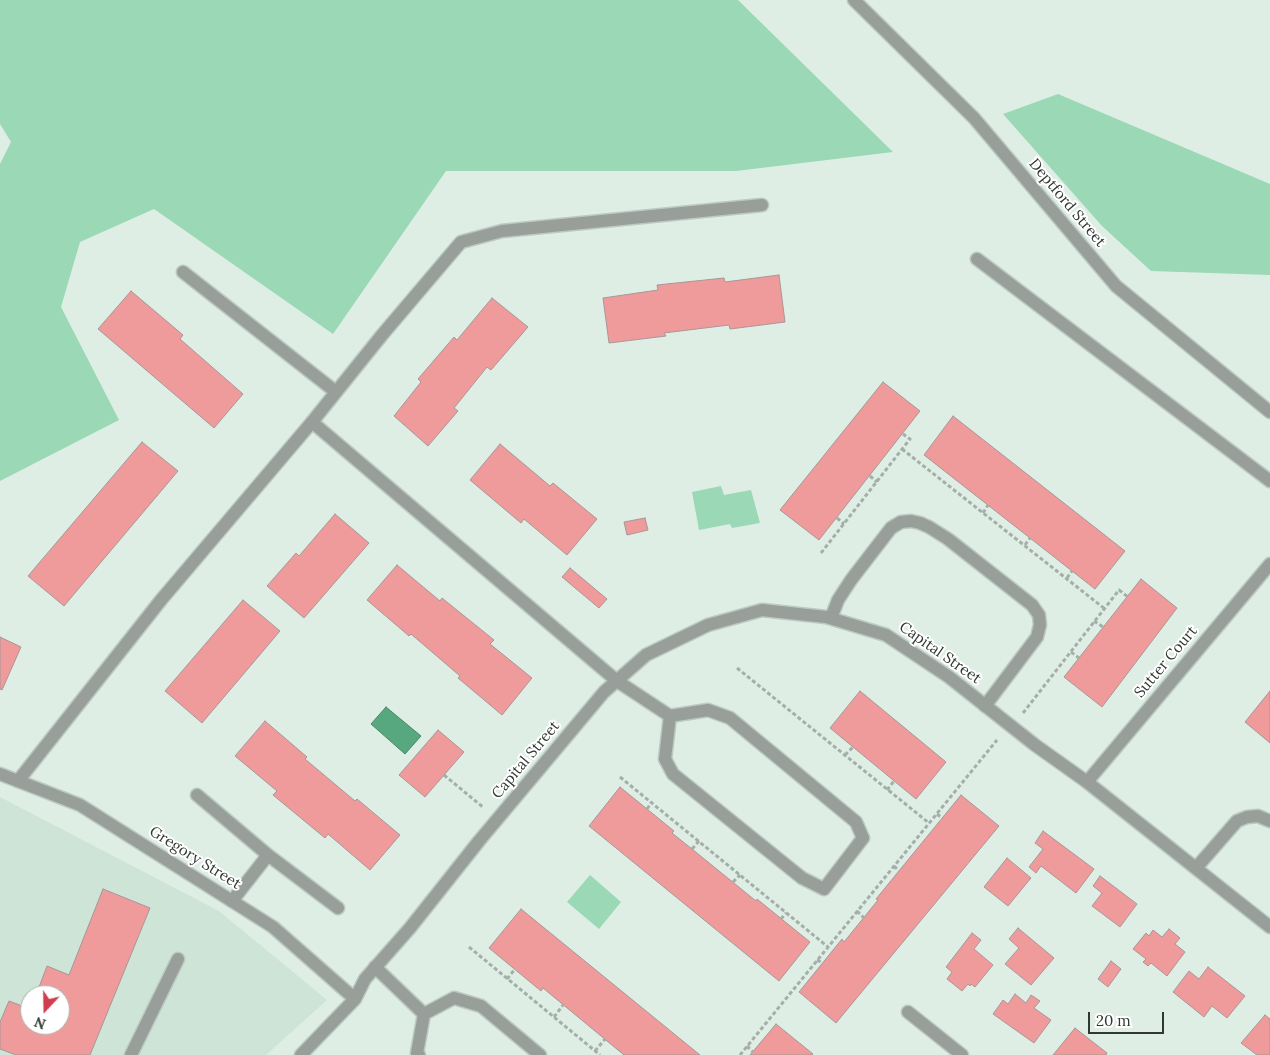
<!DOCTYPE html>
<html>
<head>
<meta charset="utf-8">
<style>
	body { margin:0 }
	#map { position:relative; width:1270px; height:1055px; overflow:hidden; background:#deeee5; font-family:Lora,serif }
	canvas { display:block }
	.north { position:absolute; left:20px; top:985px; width:50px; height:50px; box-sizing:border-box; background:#fff; border:1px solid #adafad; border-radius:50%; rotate:201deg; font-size:14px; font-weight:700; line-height:20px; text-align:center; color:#313733 }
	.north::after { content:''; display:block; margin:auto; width:18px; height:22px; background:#cf3f4f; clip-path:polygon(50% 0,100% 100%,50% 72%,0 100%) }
	.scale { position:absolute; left:1088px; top:1012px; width:76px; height:22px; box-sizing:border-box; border:2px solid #313733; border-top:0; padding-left:6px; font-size:15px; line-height:18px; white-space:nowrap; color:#313733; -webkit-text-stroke:4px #fff; paint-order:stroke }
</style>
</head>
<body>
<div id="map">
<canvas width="1270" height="1055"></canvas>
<div class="north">N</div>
<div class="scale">20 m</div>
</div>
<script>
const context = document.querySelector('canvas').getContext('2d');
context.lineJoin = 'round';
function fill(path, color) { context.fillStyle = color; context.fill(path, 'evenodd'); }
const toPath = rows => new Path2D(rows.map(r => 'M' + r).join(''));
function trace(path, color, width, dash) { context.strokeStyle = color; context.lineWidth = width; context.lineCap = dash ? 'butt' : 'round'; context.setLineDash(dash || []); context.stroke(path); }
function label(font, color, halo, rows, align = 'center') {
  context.font = font + ' Lora,serif'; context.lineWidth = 4; context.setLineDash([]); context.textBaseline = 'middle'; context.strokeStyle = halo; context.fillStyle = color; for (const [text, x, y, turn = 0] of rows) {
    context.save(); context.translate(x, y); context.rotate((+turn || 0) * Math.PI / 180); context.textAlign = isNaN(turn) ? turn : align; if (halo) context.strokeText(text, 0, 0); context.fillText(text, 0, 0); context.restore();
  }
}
fill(toPath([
	[0,797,219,911,327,1000,266,1055,0,1055],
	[30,995,60,995,60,1025,30,1025]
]), '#cee4d7');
fill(toPath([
	[0,0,738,0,893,152,736,171,446,171,333,334,154,209,80,242,61,307,119,420,0,481,0,164,11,142,0,124],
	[1058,94,1270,184,1270,275,1151,271,1102,226,1003,114],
	[721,486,724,495,751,490,760,523,732,528,730,524,699,530,692,492],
	[590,875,621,902,599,929,567,902]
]), '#9bd8b6');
const water = toPath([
	[386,707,421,736,405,754,371,724,386,707]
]);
fill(water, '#57a87f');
trace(water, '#4c8668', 1);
const building = toPath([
	[779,275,785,322,730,329,729,325,664,333,666,336,609,343,603,298,658,290,657,285,724,278,725,282,779,275],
	[131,291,183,335,180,339,243,394,214,428,98,329,131,291],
	[492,298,528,327,491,370,487,367,454,408,458,411,428,446,394,416,421,382,418,379,454,337,457,340,492,298],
	[883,382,920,411,819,540,780,510,883,382],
	[953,416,1125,551,1095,589,924,455,953,416],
	[142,442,178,471,64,606,28,576,142,442],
	[500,444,550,486,553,483,597,519,567,555,524,519,521,523,470,480,500,444],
	[335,514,369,543,304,618,267,586,296,553,299,556,335,514],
	[645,518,648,530,627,535,624,522,645,518],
	[397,565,440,601,442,598,494,640,490,644,532,678,502,715,458,678,460,676,411,634,409,636,367,600,397,565],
	[570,568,607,599,599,608,562,577,570,568],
	[1141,579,1177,608,1102,707,1064,677,1141,579],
	[243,600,280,631,202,723,165,691,243,600],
	[0,637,21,647,2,690,0,689,0,637],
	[860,691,946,762,916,799,830,728,860,691],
	[1270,691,1270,743,1245,722,1270,691],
	[265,721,307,757,305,759,355,801,357,799,400,835,370,870,328,834,325,838,273,795,277,791,235,756,265,721],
	[438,730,464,752,425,797,399,775,438,730],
	[620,787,674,831,672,833,692,849,756,901,757,899,810,942,779,981,589,826,620,787],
	[961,795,999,826,836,1023,799,992,842,939,844,942,878,900,876,899,961,795],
	[1043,831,1094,869,1076,893,1041,866,1036,873,1029,867,1043,849,1035,843,1043,831],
	[1007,858,1031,878,1008,906,984,887,1007,858],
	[1100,876,1137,904,1120,927,1092,906,1102,893,1093,886,1100,876],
	[103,889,150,908,90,1055,16,1055,0,1049,0,1022,9,1001,30,1009,30,1025,60,1025,60,995,36,995,47,966,69,975,103,889],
	[521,909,700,1055,624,1055,543,988,541,991,489,948,521,909],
	[1018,928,1054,958,1031,985,1005,964,1019,948,1009,939,1018,928],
	[1169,929,1180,938,1175,944,1185,952,1167,976,1151,963,1148,966,1143,962,1146,959,1133,949,1146,933,1149,936,1153,930,1162,937,1169,929],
	[972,933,981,940,974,949,993,965,975,987,971,984,970,986,968,984,962,991,947,979,952,972,946,967,972,933],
	[1111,961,1121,969,1108,987,1098,979,1111,961],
	[1208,967,1245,996,1227,1018,1212,1006,1204,1017,1173,992,1189,971,1199,979,1208,967],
	[1015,994,1026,1003,1031,995,1040,1001,1034,1008,1051,1020,1034,1043,993,1014,1003,1000,1008,1004,1015,994],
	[1265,1015,1270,1019,1270,1055,1257,1055,1241,1043,1265,1015],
	[776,1024,813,1054,812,1055,750,1055,776,1024],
	[1075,1028,1107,1053,1106,1055,1053,1055,1075,1028]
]);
fill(building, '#ef9b9c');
trace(building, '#a89696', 1);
const service = toPath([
	[854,0,974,118,1116,286,1270,412],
	[977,259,1270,481],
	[183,272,336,392],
	[312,422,382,335,461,242,502,231,762,205],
	[831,618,838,600,851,580,891,528,901,522,911,521,920,523,929,527,948,539,1032,605,1039,615,1040,625,1037,637,985,706],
	[18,781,161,600,312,422,617,681,670,716,665,759,673,774,802,878,824,889,863,838,856,822,730,718,708,710,670,716],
	[1087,782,1270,564],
	[197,795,268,855,232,901],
	[268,855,338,908],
	[1196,868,1237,821,1247,817,1258,816,1270,821],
	[375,967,424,1014],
	[424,1014,454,998,481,1006,540,1055],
	[131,1055,178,959],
	[419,1055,417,1053,424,1014]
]);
const minor = toPath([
	[0,774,80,805,273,927,355,999],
	[908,1012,962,1055],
	[301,1055,355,999,365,979,410,928,479,841,604,692,646,655,708,625,762,610,826,617,886,635,949,677,1035,745,1087,782,1270,927]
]);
trace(service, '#bbc9c1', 15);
trace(minor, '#bbc9c1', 15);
trace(toPath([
	[902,449,1105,609],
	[870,476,877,482],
	[983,513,988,505],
	[837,518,844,524],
	[1025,545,1030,538],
	[821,553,910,439,903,434],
	[1067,578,1072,571],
	[1094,621,1103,627],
	[1071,652,1079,658],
	[737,668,929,823],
	[1023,713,1119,590,1128,597],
	[845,755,853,747],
	[444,775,484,808],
	[620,777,828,947],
	[887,790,894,781],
	[647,809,652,802],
	[937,814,942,818],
	[692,849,699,841],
	[894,866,899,871],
	[733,882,740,875],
	[857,911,864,918],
	[781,919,786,913],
	[469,947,600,1055],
	[817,960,823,963],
	[507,979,515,969],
	[554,1017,563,1005],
	[747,1046,753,1052],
	[595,1051,605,1039],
	[740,1055,997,740]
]), '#a3afa8', 3, [4, 2.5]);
trace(service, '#989e9a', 12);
trace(minor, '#989e9a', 12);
label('15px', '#313733', '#fff', [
	["Deptford Street",1067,203,50],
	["Capital Street",940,653,35],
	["Sutter Court",1166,662,-50],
	["Capital Street",526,760,-50],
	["Gregory Street",195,858,32]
]);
</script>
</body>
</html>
